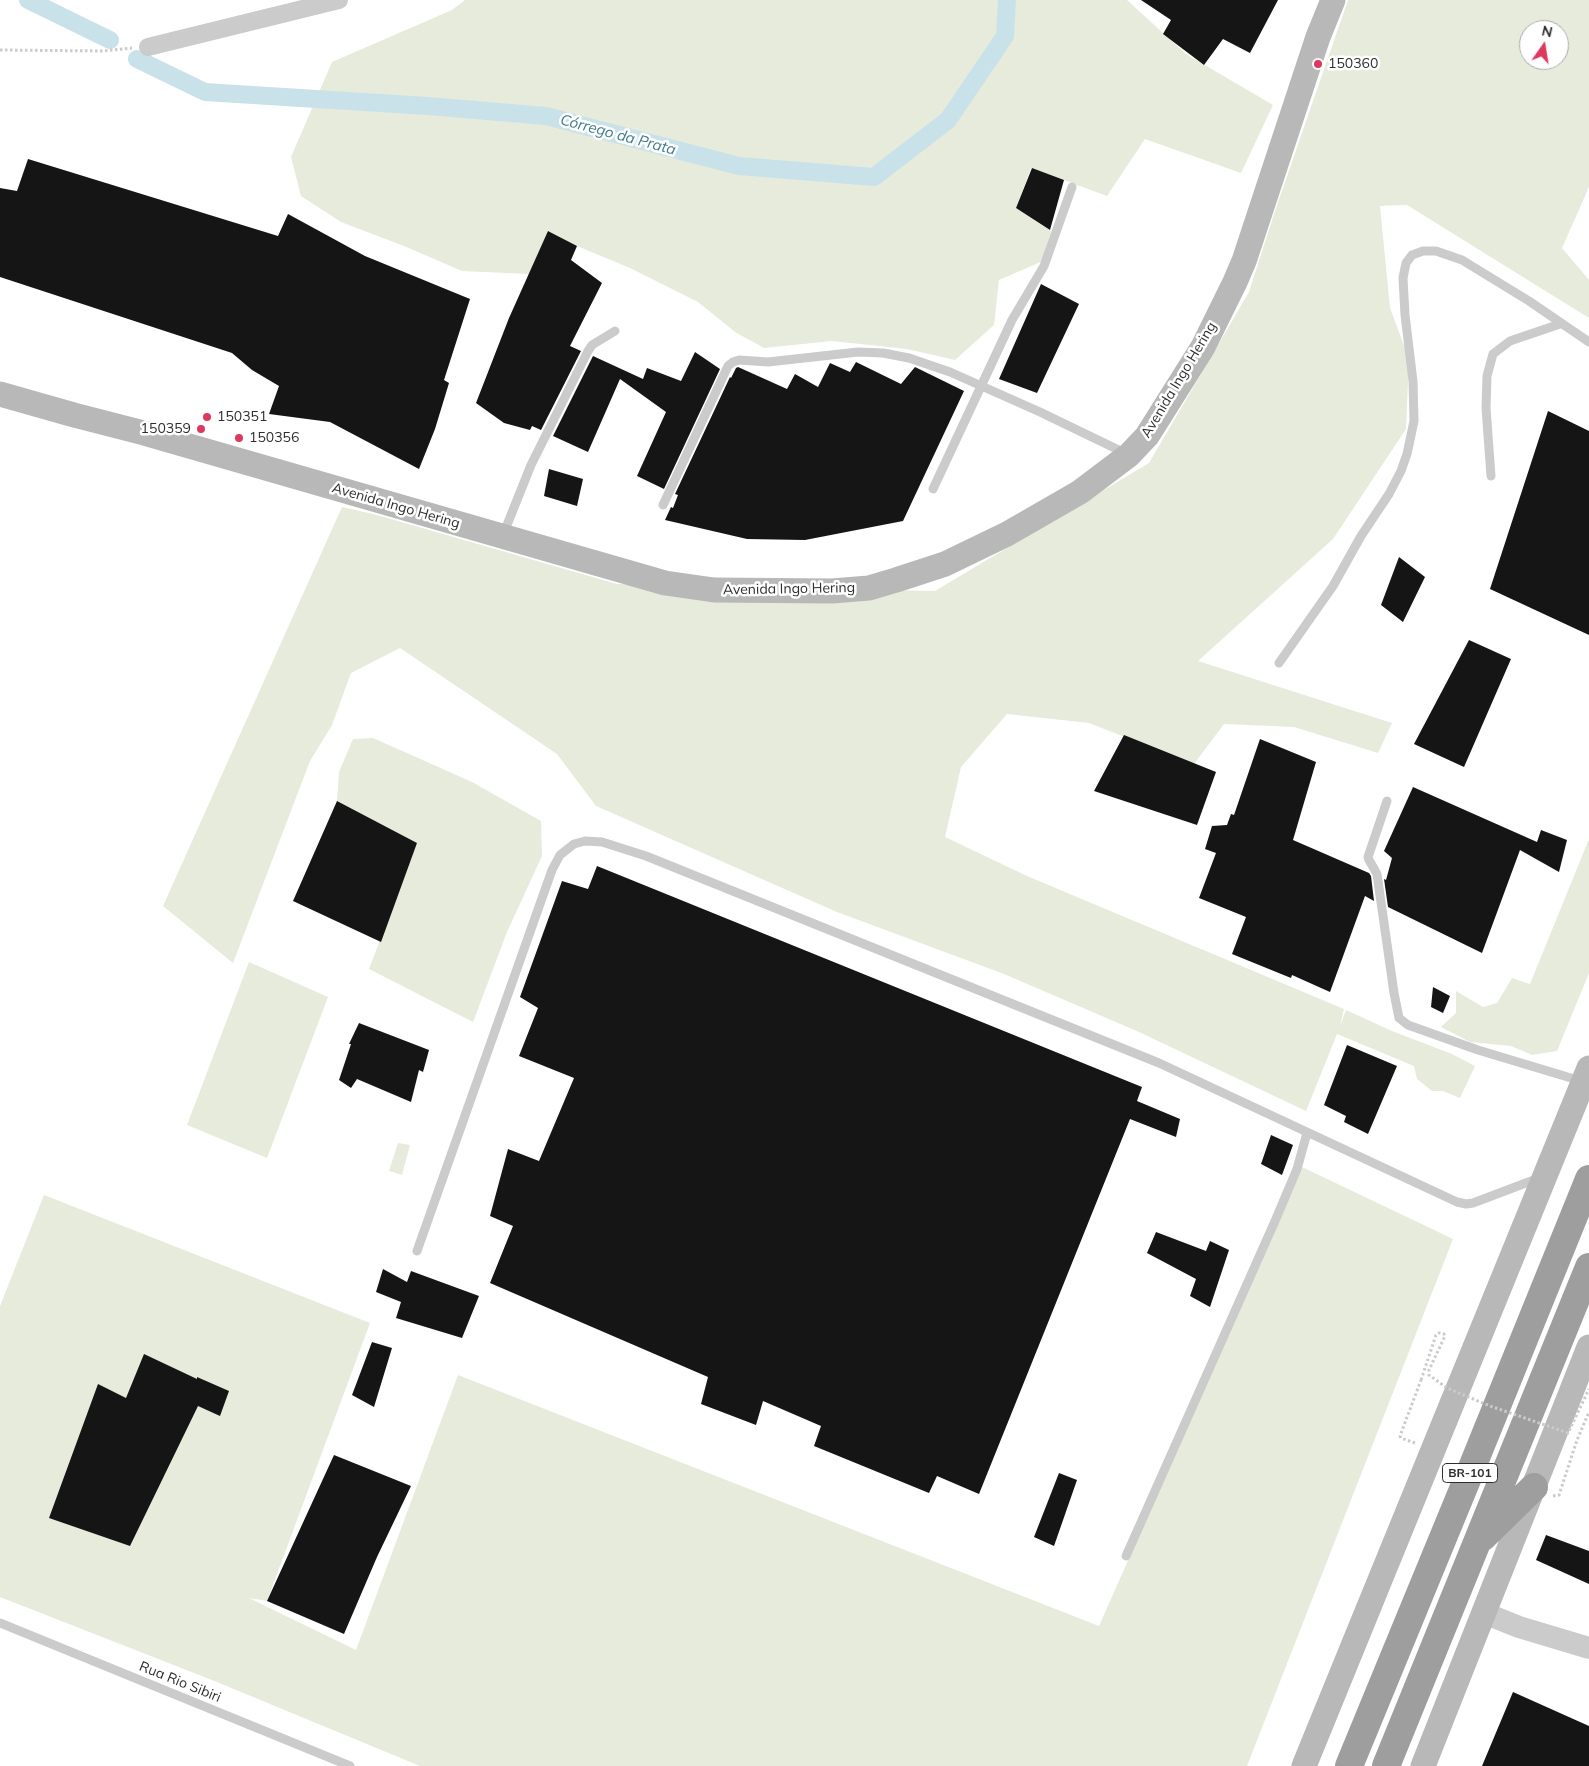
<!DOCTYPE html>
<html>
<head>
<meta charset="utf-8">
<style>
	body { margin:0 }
	#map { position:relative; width:1589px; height:1766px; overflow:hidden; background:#fff; font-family:Mulish,sans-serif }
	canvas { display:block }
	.north { position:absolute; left:1519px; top:20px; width:50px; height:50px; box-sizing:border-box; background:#fff; border:1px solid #ababab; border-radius:50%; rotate:13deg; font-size:14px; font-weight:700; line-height:20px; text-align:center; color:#2e2e2e }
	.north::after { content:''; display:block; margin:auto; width:18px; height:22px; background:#dd385d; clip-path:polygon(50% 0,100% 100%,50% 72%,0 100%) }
</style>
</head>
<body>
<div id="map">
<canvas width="1589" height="1766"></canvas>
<div class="north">N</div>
</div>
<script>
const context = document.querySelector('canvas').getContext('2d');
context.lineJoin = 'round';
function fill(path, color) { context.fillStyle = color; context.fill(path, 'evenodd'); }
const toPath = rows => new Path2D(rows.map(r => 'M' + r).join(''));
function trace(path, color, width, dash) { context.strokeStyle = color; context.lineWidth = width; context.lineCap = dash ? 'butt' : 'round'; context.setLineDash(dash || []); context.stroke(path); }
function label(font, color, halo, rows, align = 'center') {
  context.font = font + ' Mulish,sans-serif'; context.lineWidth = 5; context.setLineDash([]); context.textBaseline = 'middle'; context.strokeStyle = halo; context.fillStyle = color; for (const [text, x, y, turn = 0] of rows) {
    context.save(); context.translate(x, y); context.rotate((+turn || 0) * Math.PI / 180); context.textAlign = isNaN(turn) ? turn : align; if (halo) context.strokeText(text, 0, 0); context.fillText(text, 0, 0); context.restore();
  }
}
fill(toPath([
	[465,0,1127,0,1186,54,1273,105,1241,173,1145,139,1107,196,1031,168,1016,208,1051,231,1043,261,999,280,994,325,955,360,907,349,832,341,764,348,735,332,698,302,630,268,577,246,549,231,529,274,462,271,404,246,341,222,301,196,291,157,332,62,452,10],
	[1348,0,1589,0,1589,187,1562,248,1589,280,1589,318,1407,205,1380,206,1390,308,1409,359,1406,429,1333,539,1198,661,1392,723,1378,753,1294,727,1224,724,1194,764,1089,723,1007,714,961,767,945,837,1027,876,1344,1009,1340,1026,1346,1010,1392,1031,1452,1054,1475,1066,1460,1098,1443,1091,1432,1091,1417,1079,1414,1066,1337,1034,1306,1111,1139,1032,1004,974,837,912,596,806,557,754,400,648,351,673,332,725,310,761,233,963,163,906,342,507,377,515,617,584,935,591,1149,463,1249,292,1275,211],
	[1529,30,1559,30,1559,60,1529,60],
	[373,738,472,782,541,821,542,856,507,932,473,1022,369,969,417,843,337,801,339,772,353,739],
	[1589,839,1589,973,1557,1051,1532,1055,1511,1046,1470,1042,1441,1027,1456,1013,1456,991,1483,1007,1497,1003,1512,978,1530,984],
	[249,962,328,997,267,1158,187,1125],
	[398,1143,410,1145,402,1175,389,1171],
	[1302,1167,1453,1239,1247,1766,420,1766,212,1680,0,1597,0,1306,44,1195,370,1323,267,1601,249,1598,356,1650,458,1375,1099,1626]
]), '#e6ebdc');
trace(toPath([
	[28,0,110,40],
	[137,59,205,92,428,106,546,116,739,166,874,177,948,120,1005,36,1007,0]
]), '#c9e2ea', 18);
fill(toPath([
	[1141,0,1278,0,1250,53,1223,39,1204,65,1163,34,1171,20],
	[28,159,278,236,288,214,365,256,470,299,444,380,449,383,435,429,419,469,330,422,269,414,279,386,252,370,232,353,0,277,0,188,17,191],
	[1032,168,1064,180,1050,230,1016,208],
	[548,231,577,246,571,260,602,283,570,346,581,351,541,430,532,426,530,430,504,423,476,403,509,318],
	[1041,284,1079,304,1037,393,999,379],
	[695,352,720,369,664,489,637,476,666,412,620,379,588,452,553,436,593,356,643,379,647,368,681,381],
	[856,362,901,384,915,367,964,391,903,521,805,540,747,539,665,520,671,507,673,508,678,495,675,494,730,377,731,378,736,368,738,367,787,389,795,374,818,387,830,363,850,372],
	[1548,411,1589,431,1589,635,1490,589],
	[549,469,583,479,577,506,544,496],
	[1399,557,1425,577,1403,622,1381,605],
	[1469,640,1511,659,1464,767,1414,744],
	[1124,735,1216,772,1197,825,1094,791],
	[1260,739,1316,762,1293,840,1369,873,1371,876,1374,901,1365,896,1330,992,1292,975,1291,978,1232,954,1246,917,1199,898,1216,853,1205,849,1212,826,1227,825,1231,814,1234,815],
	[1413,787,1537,842,1541,830,1567,840,1559,872,1520,850,1482,953,1388,907,1384,879,1386,880,1392,858,1384,851],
	[337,801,417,843,381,942,293,901],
	[597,866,1142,1087,1137,1101,1180,1119,1176,1137,1130,1119,979,1494,937,1476,929,1493,814,1446,821,1426,763,1401,756,1425,701,1404,708,1377,490,1283,513,1226,490,1216,508,1149,539,1161,574,1078,519,1056,538,1008,520,997,562,881,588,889],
	[1433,987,1450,996,1443,1013,1431,1007],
	[359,1023,429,1050,423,1072,419,1070,411,1102,357,1079,351,1088,339,1080,351,1044,349,1044],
	[1347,1045,1397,1066,1368,1134,1344,1122,1346,1116,1324,1105],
	[1271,1135,1293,1145,1282,1175,1261,1164],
	[1156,1232,1206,1251,1210,1241,1229,1250,1210,1307,1190,1296,1196,1279,1147,1253],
	[383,1269,407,1282,411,1271,479,1296,462,1338,396,1318,401,1302,376,1292],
	[372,1342,392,1348,374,1407,352,1395],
	[144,1354,197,1379,197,1377,229,1391,220,1416,198,1406,130,1546,49,1518,98,1384,126,1398],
	[334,1455,411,1486,377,1557,344,1634,267,1601],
	[1059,1473,1077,1480,1054,1546,1034,1537],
	[1546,1535,1589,1551,1589,1584,1536,1560],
	[1513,1692,1589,1726,1589,1766,1482,1766]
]), '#151515');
trace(toPath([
	[0,50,103,51,132,48],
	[1415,1443,1401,1438,1400,1436,1421,1380],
	[1553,1496,1559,1495,1577,1440,1589,1412]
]), '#cbcbcb', 3, [2.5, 2.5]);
trace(toPath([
	[1491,476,1486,408,1487,376,1493,354,1510,341,1560,324],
	[933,489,1012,320,1044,266,1072,187],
	[663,505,728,366,733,362,739,360,768,362,858,352,883,353,909,358,950,372,1040,412,1127,454],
	[503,535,531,465,588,351,592,345,615,331],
	[1279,663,1333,586,1361,536,1389,494,1401,471,1407,454,1414,421,1413,381,1405,315,1403,278,1406,263,1412,255,1423,251,1436,251,1462,260,1529,301,1589,342],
	[1387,801,1368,857,1369,860,1377,874,1394,993,1399,1018,1408,1025,1478,1050,1581,1081],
	[417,1251,552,870,560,855,574,844,585,841,602,842,646,856,1159,1063,1457,1202,1466,1204,1473,1203,1539,1178],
	[1126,1556,1275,1221,1297,1169,1307,1133],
	[0,1623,350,1766]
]), '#cbcbcb', 9);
trace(toPath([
	[148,47,339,0]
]), '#cbcbcb', 18);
trace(toPath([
	[1484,1613,1519,1627,1589,1648]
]), '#cbcbcb', 22);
trace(toPath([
	[0,394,74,415,144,433,665,583,714,590,832,591,869,588,896,580,945,564,1007,534,1080,492,1129,455,1147,436,1203,347,1235,282,1244,261,1318,37,1333,0],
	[1304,1766,1589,1068],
	[1423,1766,1589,1347]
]), '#b8b8b8', 25);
trace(toPath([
	[1483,1537,1534,1487],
	[1349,1766,1473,1465,1589,1179],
	[1386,1766,1589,1267]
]), '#9e9e9e', 28);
trace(toPath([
	[1421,1380,1436,1335,1439,1333,1444,1334,1445,1336,1429,1370,1429,1375,1447,1388,1490,1406,1568,1433,1589,1389]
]), '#cbcbcb', 3, [2.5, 2.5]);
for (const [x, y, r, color] of [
	[1318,64,5,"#dd385d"],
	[207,417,5,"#dd385d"],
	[201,429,5,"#dd385d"],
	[239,438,5,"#dd385d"]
]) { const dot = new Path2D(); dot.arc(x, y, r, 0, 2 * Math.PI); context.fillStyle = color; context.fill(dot); trace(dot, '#fff', 2); }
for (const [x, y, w] of [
	[1470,1473,55]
]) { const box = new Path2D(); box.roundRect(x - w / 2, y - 9.5, w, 19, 4); context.fillStyle = '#fff'; context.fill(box); trace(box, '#2e2e2e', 1); }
label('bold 12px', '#2e2e2e', null, [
	["BR-101",1470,1473]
]);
label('14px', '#2e2e2e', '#fff', [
	["150360",1328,64],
	["150351",217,417],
	["150359",191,429,"right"],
	["150356",249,438]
], 'left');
label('14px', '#2e2e2e', '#fff', [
	["Avenida Ingo Hering",1179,380,-59],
	["Avenida Ingo Hering",396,506,16],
	["Avenida Ingo Hering",789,589,-1],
	["Rua Rio Sibiri",180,1682,22]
]);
label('italic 15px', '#407a8d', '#fff', [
	["Córrego da Prata",618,135,15]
]);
</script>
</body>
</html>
